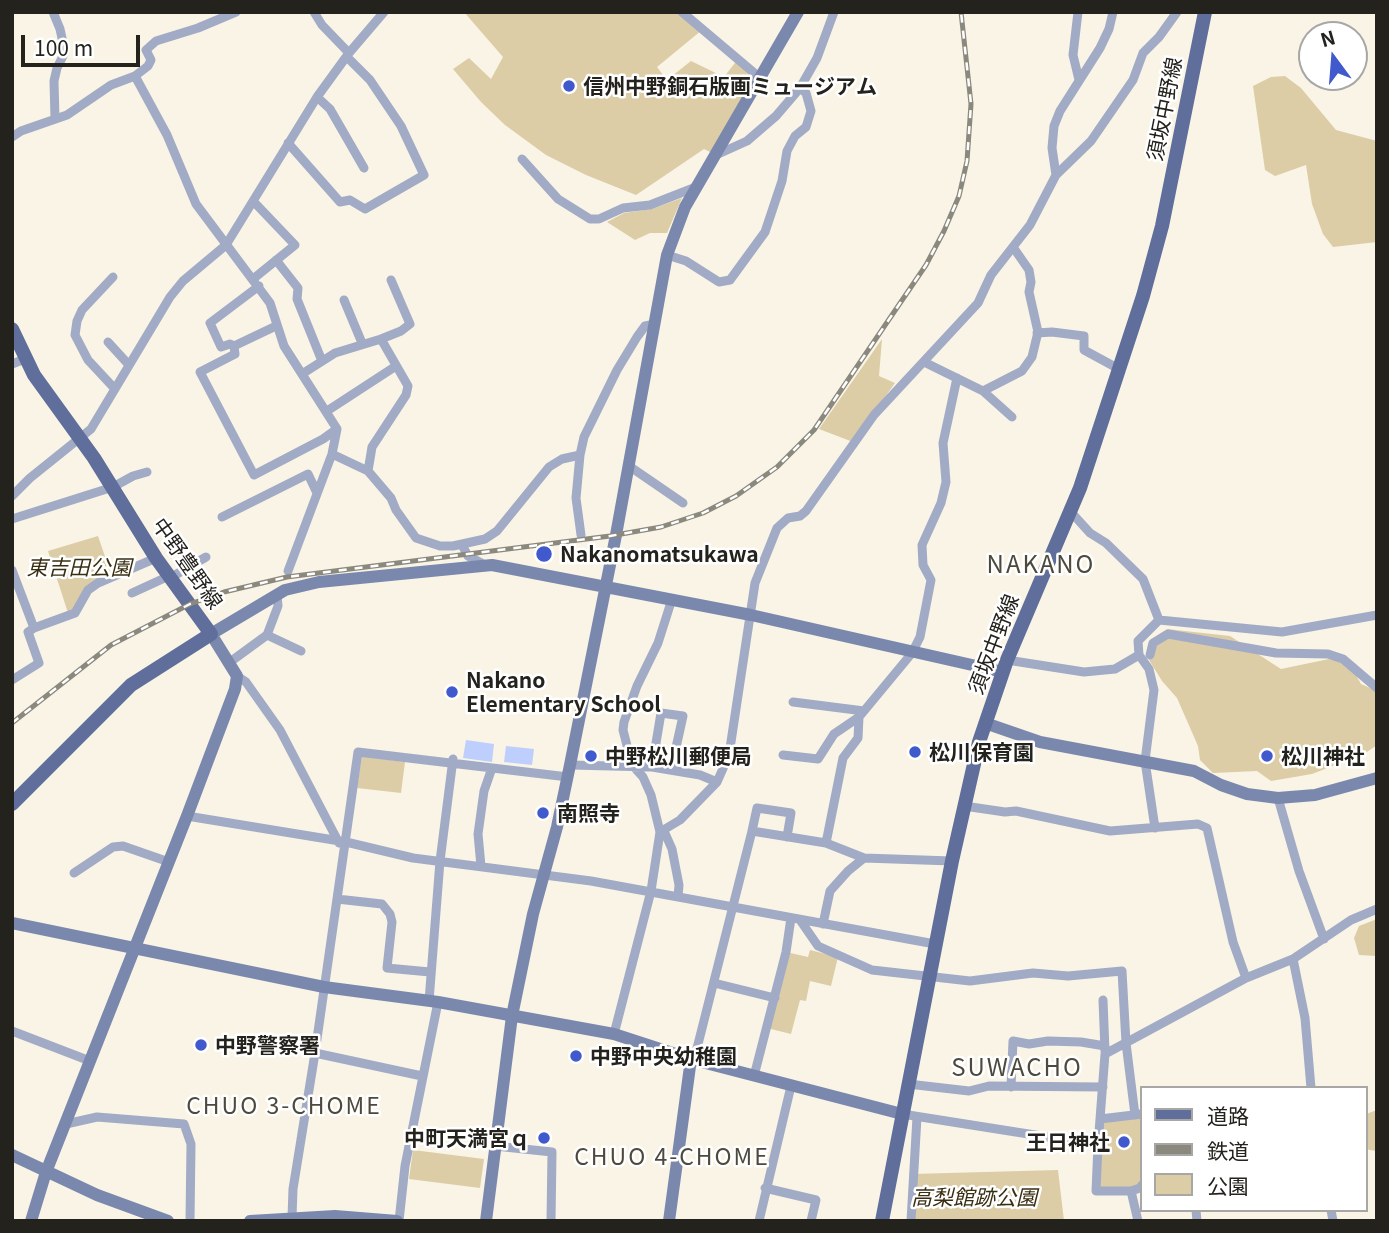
<!DOCTYPE html>
<html>
<head>
<meta charset="utf-8">
<style>
	body { margin:0 }
	#map { position:relative; width:1389px; height:1233px; overflow:hidden; background:#f9f4e6; font-family:Georgia,"Noto Sans JP",serif }
	canvas { display:block }
	.frame { position:absolute; inset:0; border:14px solid #24221d; pointer-events:none }
	.legend { position:absolute; left:1140px; top:1086px; width:228px; height:126px; box-sizing:border-box; background:#fff; border:2px solid #a7a7a5; margin:0; padding:9px 12px; list-style:none; font-size:21px; color:#24221d }
	.legend li { display:flex; align-items:center; gap:14px; height:35px }
	.legend b { width:35px; border:2px solid #a7a7a5 }
	.north { position:absolute; left:1298px; top:21px; width:70px; height:70px; box-sizing:border-box; background:#fff; border:2px solid #a7a7a5; border-radius:50%; rotate:344deg; font-size:19px; font-weight:700; line-height:28px; text-align:center; color:#24221d }
	.north::after { content:''; display:block; margin:auto; width:24px; height:32px; background:#4059cc; clip-path:polygon(50% 0,100% 100%,50% 72%,0 100%) }
	.scale { position:absolute; left:21px; top:35px; width:119px; height:32px; box-sizing:border-box; border:4px solid #24221d; border-top:0; padding-left:9px; font-size:21px; line-height:24px; white-space:nowrap; color:#24221d; -webkit-text-stroke:5px #fff; paint-order:stroke }
</style>
</head>
<body>
<div id="map">
<canvas width="1389" height="1233"></canvas>
<div class="frame"></div>
<ul class="legend">
<li><b style="height:9px;background:#5f6e9b"></b>道路</li>
<li><b style="height:9px;background:#8b887e"></b>鉄道</li>
<li><b style="height:19px;background:#dccda7"></b>公園</li>
</ul>
<div class="north">N</div>
<div class="scale">100 m</div>
</div>
<script>
const context = document.querySelector('canvas').getContext('2d');
context.lineJoin = 'round';
function fill(path, color) { context.fillStyle = color; context.fill(path, 'evenodd'); }
const toPath = rows => new Path2D(rows.map(r => 'M' + r).join(''));
function trace(path, color, width, dash) { context.strokeStyle = color; context.lineWidth = width; context.lineCap = dash ? 'butt' : 'round'; context.setLineDash(dash || []); context.stroke(path); }
function label(font, color, halo, rows, align = 'center') {
  context.font = font + ' Georgia,"Noto Sans JP",serif'; context.lineWidth = 5; context.setLineDash([]); context.textBaseline = 'middle'; context.strokeStyle = halo; context.fillStyle = color; for (const [text, x, y, turn = 0] of rows) {
    context.save(); context.translate(x, y); context.rotate((+turn || 0) * Math.PI / 180); context.textAlign = isNaN(turn) ? turn : align; if (halo) context.strokeText(text, 0, 0); context.fillText(text, 0, 0); context.restore();
  }
}
fill(toPath([
	[464,12,682,12,702,30,657,67,667,80,691,61,724,77,738,59,759,77,716,155,704,149,636,195,586,175,546,155,505,125,481,102,453,69,469,58,491,79,503,57],
	[1285,76,1301,88,1336,130,1377,141,1377,242,1333,247,1323,234,1312,204,1306,165,1275,176,1265,170,1253,86,1271,77],
	[682,198,667,233,650,233,635,240,607,222,624,213,652,209],
	[882,339,879,376,895,383,853,442,819,429],
	[98,536,112,577,98,583,69,616,48,551],
	[1167,629,1230,636,1281,669,1329,659,1349,663,1361,684,1377,691,1377,745,1364,754,1312,774,1271,781,1257,771,1213,773,1200,760,1198,746,1177,698,1162,681,1146,655,1149,641],
	[362,756,405,762,401,793,357,788],
	[1377,919,1377,956,1359,955,1354,938,1359,926],
	[810,950,838,957,831,986,810,981,806,1001,800,1000,791,1034,767,1028,786,952,808,957],
	[1377,1110,1377,1151,1370,1150,1366,1149,1366,1114],
	[1142,1114,1142,1185,1140,1188,1096,1191,1100,1119],
	[413,1150,484,1159,480,1188,409,1179],
	[1058,1170,1064,1221,911,1221,912,1174]
]), '#dccda7');
fill(toPath([
	[466,740,494,744,492,762,463,758],
	[506,746,534,749,532,765,504,762]
]), '#becffe');
trace(toPath([
	[53,12,60,29,65,52,57,68,54,81,55,119],
	[314,12,322,25,349,53],
	[682,12,759,77],
	[1078,12,1073,55,1079,80],
	[135,76,167,135,196,204,270,303,284,346,337,429,332,454,288,571],
	[317,97,330,109,364,168],
	[12,137,21,131,67,115,111,85,135,76,148,66,151,60,146,50,156,41,198,28,236,12],
	[288,143,340,202,350,200,365,209,424,175,401,126,370,80,347,57],
	[716,155,747,141,776,116,800,88,817,58,834,12],
	[522,159,558,199,590,219,599,219,623,208,650,205,696,187],
	[1056,175,1052,148,1054,126,1060,111,1100,48,1109,29,1113,12],
	[667,255,686,261,719,282,730,280,765,232,782,181,787,151,795,136,806,127,811,111,806,93,800,88],
	[276,260,298,288,297,299,322,361],
	[113,277,82,310,77,321,75,335,88,360,115,389],
	[253,279,295,245,254,202],
	[344,300,362,343],
	[276,326,234,346,235,354,200,372,254,475,323,439,337,429],
	[1037,333,1052,332,1084,336,1084,350,1119,369],
	[108,342,129,365],
	[234,346,230,344,221,347,210,323,259,286],
	[924,362,983,391,1012,417],
	[12,364,25,359],
	[302,374,335,353,381,339,401,331,410,324,391,280],
	[983,391,1022,371,1032,357,1038,332,1029,292,1031,282,1029,270,1013,247],
	[327,411,396,366],
	[332,454,368,471,391,498,396,510,416,538,440,546,453,546,485,539,497,531,549,467,562,459,580,455],
	[629,466,683,503],
	[368,471,372,447,406,395,408,386,381,339],
	[12,496,30,478,91,429,170,297,183,281,226,245,317,97,349,53,384,12],
	[1070,511,1090,533,1106,543,1143,579,1159,620,1138,641,1139,655,1149,669,1154,690,1145,761,1155,828],
	[222,517,308,474,317,493],
	[12,519,113,487,133,476,147,472],
	[581,535,576,498,580,455,584,437,617,370,637,337,645,326,655,324],
	[462,545,468,556,485,565],
	[12,570,34,628,28,632,39,663,12,680],
	[170,578,206,557],
	[132,593,169,576],
	[277,595,278,606,267,635,301,651],
	[1159,620,1282,632,1377,615],
	[34,628,75,613,88,590,98,583,156,558],
	[1150,655,1153,643,1168,634,1276,653,1328,654,1343,659,1377,688],
	[1007,660,1084,672,1115,669,1139,655],
	[230,662,267,635],
	[237,676,246,682,280,730,339,843],
	[793,702,864,711],
	[783,755,818,759,834,734,859,717,912,653,920,637,931,580,923,565,922,545,941,503,946,482,943,443,957,378],
	[570,765,652,767,700,775,717,782],
	[652,767,661,713,683,716,671,770],
	[1278,798,1299,871,1324,939],
	[964,806,1005,812,1016,811,1110,831,1198,824,1207,828,1233,942,1246,978],
	[187,816,346,842,413,858,591,881,935,944],
	[664,831,672,849,679,885,678,897],
	[752,831,757,808,791,813,787,837],
	[660,832,651,795,643,777,632,765,623,730,624,722,637,686,658,643,672,599],
	[826,843,843,758,858,738,859,717],
	[481,866,478,834,484,791,492,768],
	[74,873,113,847,123,846,169,862],
	[337,899,382,904,390,914,392,922,387,968,430,972],
	[800,920,818,946,872,970,970,981,1033,973,1068,976,1122,971,1126,1043,1135,1115],
	[823,924,830,891,848,871,864,858,952,861],
	[1293,959,1305,1018,1311,1088],
	[714,983,775,998],
	[1103,1000,1105,1051],
	[429,1001,440,861,453,759],
	[12,1031,90,1061],
	[614,1034,651,891,660,832,680,820,717,782,729,755,755,583,777,528,788,518,800,516,806,511,874,415,978,303,991,275,1030,225,1056,175,1091,141,1133,80,1143,53,1159,37,1177,12],
	[315,1053,422,1076],
	[694,1060,752,831,826,843,864,858],
	[754,1076,786,952,791,918],
	[908,1084,969,1091,989,1086,1103,1087],
	[1011,1087,1013,1041,1029,1044,1048,1041,1081,1042,1105,1046],
	[902,1114,1098,1145,1105,1054,1246,978,1293,959,1351,920,1377,909],
	[1100,1119,1142,1114],
	[66,1124,97,1117,184,1124,191,1144,190,1221],
	[1098,1145,1096,1191,1131,1191,1138,1221],
	[495,1146,552,1152,551,1221],
	[765,1188,816,1200,811,1221],
	[1131,1191,1140,1188,1142,1185],
	[1196,1210,1197,1221],
	[1331,1210,1333,1221],
	[292,1218,293,1189,315,1053,358,752,568,777],
	[399,1221,405,1166,438,1002],
	[759,1221,791,1086],
	[911,1221,917,1117]
]), '#a2abc5', 9);
trace(toPath([
	[985,723,1040,742,1194,771,1221,785,1247,794,1278,798,1315,795,1377,778],
	[12,923,324,987,438,1002,614,1034,694,1060,902,1114],
	[12,1155,97,1195,168,1221],
	[31,1221,46,1172,187,816,235,689,237,676,211,634,285,590,319,582,492,565,751,615,1003,672],
	[250,1221,335,1216,397,1221],
	[486,1221,512,1016,533,914,557,827,570,765,616,535,667,255,685,207,798,12],
	[669,1221,691,1059]
]), '#7b88ad', 12);
trace(toPath([
	[12,329,34,375,94,458,156,558,211,634,131,685,12,804],
	[882,1221,952,861,979,742,1007,660,1080,488,1143,296,1162,226,1205,12]
]), '#5f6e9b', 14);
const rail = toPath([
	[12,723,111,645,190,604,224,592,287,577,610,536,661,527,703,513,736,496,777,467,814,430,892,315,926,265,944,231,959,196,967,161,971,104,961,12]
]);
trace(rail, '#8b887e', 5);
trace(rail, '#fff', 2.5, [8]);
for (const [x, y, r, color] of [
	[569,86,7,"#4059cc"],
	[544,554,9,"#4059cc"],
	[452,692,7,"#4059cc"],
	[915,752,7,"#4059cc"],
	[591,756,7,"#4059cc"],
	[1267,756,7,"#4059cc"],
	[543,813,7,"#4059cc"],
	[201,1045,7,"#4059cc"],
	[576,1056,7,"#4059cc"],
	[544,1138,7,"#4059cc"],
	[1124,1142,7,"#4059cc"]
]) { const dot = new Path2D(); dot.arc(x, y, r, 0, 2 * Math.PI); context.fillStyle = color; context.fill(dot); trace(dot, '#fff', 2.5); }
label('bold 21px', '#24221d', '#fff', [
	["信州中野銅石版画ミュージアム",583,86],
	["Nakanomatsukawa",560,554],
	["Nakano",466,680],
	["Elementary School",466,704],
	["松川保育園",929,752],
	["中野松川郵便局",605,756],
	["松川神社",1281,756],
	["南照寺",557,813],
	["中野警察署",215,1045],
	["中野中央幼稚園",590,1056],
	["中町天満宮ｑ",530,1138,"right"],
	["王日神社",1110,1142,"right"]
], 'left');
label('21px', '#24221d', '#fff', [
	["須坂中野線",1164,109,-79],
	["中野豊野線",188,563,55],
	["須坂中野線",993,644,-69]
]);
label('italic 21px', '#382e11', '#fff', [
	["東吉田公園",79,567],
	["高梨館跡公園",974,1197]
]);
context.letterSpacing = '2px';
label('23px', '#4d493d', '#fff', [
	["CHUO 3-CHOME",284,1105],
	["CHUO 4-CHOME",672,1156]
]);
context.letterSpacing = '0px';
context.letterSpacing = '2px';
label('24px', '#4d493d', '#fff', [
	["NAKANO",1041,564],
	["SUWACHO",1017,1067]
]);
context.letterSpacing = '0px';
</script>
</body>
</html>
